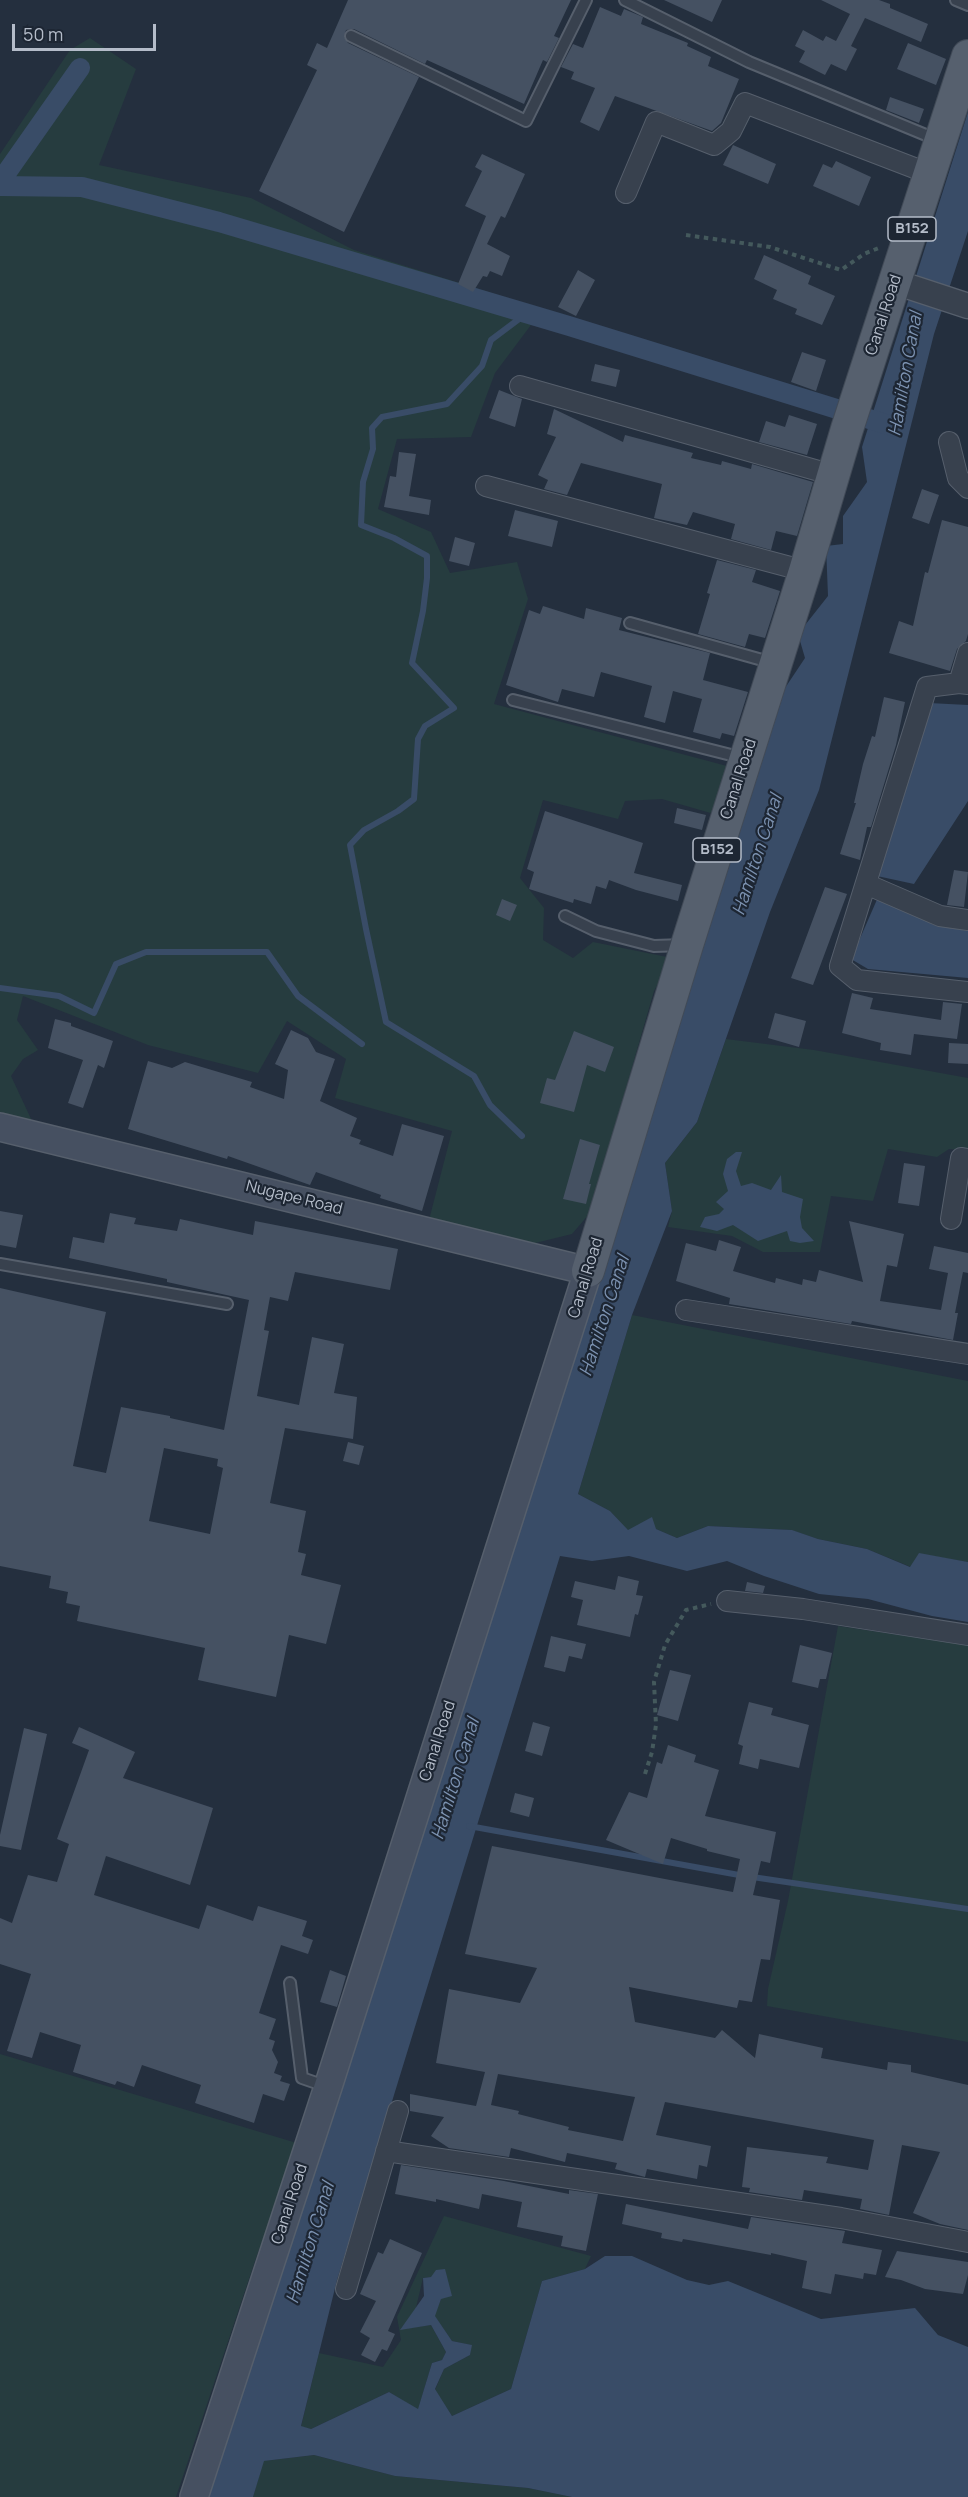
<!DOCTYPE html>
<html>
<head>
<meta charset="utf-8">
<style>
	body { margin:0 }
	#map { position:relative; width:968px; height:2497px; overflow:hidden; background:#242f3e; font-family:Manrope,sans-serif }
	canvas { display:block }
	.scale { position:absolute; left:12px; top:24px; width:144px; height:27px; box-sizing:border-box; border:3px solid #b4bcc9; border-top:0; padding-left:8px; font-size:18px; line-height:21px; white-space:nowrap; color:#b4bcc9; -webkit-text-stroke:4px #1d2633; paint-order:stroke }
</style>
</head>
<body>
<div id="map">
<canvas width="968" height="2497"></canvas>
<div class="scale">50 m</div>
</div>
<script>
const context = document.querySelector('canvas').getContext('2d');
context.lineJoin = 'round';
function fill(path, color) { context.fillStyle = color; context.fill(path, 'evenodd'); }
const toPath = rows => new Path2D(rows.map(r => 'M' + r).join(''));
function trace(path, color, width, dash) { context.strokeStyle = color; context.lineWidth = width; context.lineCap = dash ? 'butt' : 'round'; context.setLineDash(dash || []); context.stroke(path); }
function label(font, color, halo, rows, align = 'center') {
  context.font = font + ' Manrope,sans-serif'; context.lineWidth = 4.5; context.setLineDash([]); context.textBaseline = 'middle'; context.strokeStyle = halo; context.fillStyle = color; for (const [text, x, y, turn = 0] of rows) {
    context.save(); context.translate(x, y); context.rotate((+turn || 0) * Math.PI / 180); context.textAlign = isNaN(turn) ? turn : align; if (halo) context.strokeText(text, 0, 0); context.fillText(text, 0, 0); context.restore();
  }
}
fill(toPath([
	[90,38,136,69,99,165,251,198,354,250,543,309,495,373,471,437,397,439,378,509,431,532,450,573,517,562,528,599,494,704,727,766,714,814,662,799,625,801,618,819,543,800,520,878,544,908,543,940,573,958,593,942,672,958,654,991,590,1213,572,1234,523,1246,429,1220,452,1131,335,1098,346,1059,287,1021,258,1073,148,1045,23,996,17,1020,38,1050,23,1059,11,1076,32,1121,0,1121,0,154,70,50],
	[726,1039,814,1050,968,1078,968,1151,949,1149,937,1157,888,1149,873,1201,831,1196,820,1252,763,1252,732,1236,668,1227,672,1211,665,1163,697,1122],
	[632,1315,968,1381,968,1562,919,1554,911,1567,867,1549,818,1539,791,1530,708,1526,677,1538,656,1529,628,1531,610,1511,578,1494],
	[838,1626,968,1645,968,2042,767,2006,768,1989,788,1901],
	[0,2054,300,2144,257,2255,176,2497,0,2497],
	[444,2216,591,2256,585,2269,542,2281,511,2389,452,2416,435,2390,444,2369,470,2355,471,2345,452,2341,434,2315,441,2299,431,2277,423,2278,415,2312,401,2329,431,2325,446,2352,442,2360,432,2363,418,2410,389,2392,311,2429,301,2427,319,2353,383,2367,401,2340,397,2317],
	[314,2455,395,2476,528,2488,572,2497,253,2497,263,2461]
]), '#263c3f');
fill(toPath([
	[968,112,968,231,934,334,819,790,770,912,697,1122,665,1163,672,1211,632,1315,578,1494,610,1511,628,1530,652,1517,656,1529,677,1538,708,1526,792,1530,818,1539,867,1549,910,1567,919,1553,968,1562,968,1622,932,1616,868,1599,819,1594,764,1576,727,1561,687,1571,629,1556,592,1561,560,1556,337,2280,301,2426,311,2429,389,2392,418,2409,432,2363,442,2360,446,2352,431,2325,400,2330,424,2296,423,2278,431,2277,436,2270,445,2269,452,2296,441,2299,435,2316,452,2341,472,2345,470,2355,444,2369,435,2389,452,2416,511,2389,542,2281,585,2269,605,2256,632,2256,687,2280,709,2285,728,2281,821,2319,915,2308,938,2335,968,2347,968,2497,572,2497,528,2488,395,2476,314,2455,264,2461,253,2497,208,2497,783,691,805,658,798,634,828,596,826,546,843,544,843,516,867,482,862,447],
	[929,703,968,705,968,801,914,884,877,876],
	[879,895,934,925,968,931,968,978,868,969,851,959],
	[736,1152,742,1152,736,1171,741,1186,752,1183,771,1190,781,1175,782,1192,803,1199,800,1217,802,1228,814,1241,800,1243,790,1241,787,1231,758,1241,733,1225,717,1231,700,1227,705,1217,719,1214,724,1209,716,1202,728,1191,723,1174,727,1159]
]), '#394c67');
trace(toPath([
	[0,988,59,996,94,1013,116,964,146,952,267,952,298,996,362,1044],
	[522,1136,490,1105,474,1076,386,1022,366,929,350,845,364,830,398,811,414,799,418,739,425,726,454,708,412,663,423,611,427,578,427,556,394,538,361,525,363,482,373,449,372,428,382,417,447,404,482,366,491,340,527,313],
	[469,1826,739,1875,968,1909]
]), '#394c67', 6);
trace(toPath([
	[0,182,80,68],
	[0,186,82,187,219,222,569,326,895,427]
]), '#394c67', 20);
fill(toPath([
	[348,0,571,0,554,36,559,38,547,62,543,60,524,104,427,60,425,64,354,29,346,30,344,37,348,43,419,77,344,232,259,191,317,70,307,65,317,43,327,48],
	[664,0,722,0,712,22],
	[821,0,879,0,890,4,890,8,928,24,921,42,865,18,851,46,857,49,846,71,831,64,825,75,799,62,805,51,795,46,803,30,823,41,826,36,836,41,850,14],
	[600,7,621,16,624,9,643,17,641,24,688,43,687,46,711,57,708,66,739,79,721,123,712,131,615,96,599,131,580,122,595,88,571,79,574,72,561,67,573,44,583,48],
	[908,43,946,59,936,85,897,69],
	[890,97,924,109,919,123,886,110],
	[733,145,776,164,768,184,723,165],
	[482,154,525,174,505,218,501,216,487,244,510,256,502,276,490,271,487,277,483,276,473,292,458,284,486,216,465,206,482,171,475,167],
	[836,161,871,177,859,206,813,186,823,164,832,168],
	[764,255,811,276,808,284,835,296,822,325,795,314,797,309,773,299,777,290,754,279],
	[578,270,595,280,576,316,558,307],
	[802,352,826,360,816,391,791,382],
	[595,364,620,370,616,387,591,381],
	[499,390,522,399,515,427,489,418],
	[554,409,623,442,625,435,693,453,691,458,721,465,722,461,751,469,752,464,813,482,797,536,776,531,771,550,731,539,735,524,693,512,687,525,654,518,662,484,581,463,567,495,544,489,548,480,538,475,556,437,547,434],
	[789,415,817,424,807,455,759,442,766,421,785,427],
	[399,452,416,454,409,496,431,500,429,515,384,507,390,476,396,477],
	[922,489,939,495,929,524,912,518],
	[515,510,558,521,552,547,508,536],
	[942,520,968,527,968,634,966,641,957,649,950,671,889,653,899,621,913,626,925,572,928,573],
	[455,537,475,543,469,566,449,561],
	[717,560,756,570,752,582,780,591,765,638,749,634,745,647,698,634,710,594,707,593],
	[543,606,584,619,586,608,622,618,619,630,710,653,703,680,748,692,734,736,722,733,720,739,693,732,702,699,673,691,665,723,644,717,652,686,601,672,594,697,562,689,558,702,506,685,529,610,540,614],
	[884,697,905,702,896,745,871,827,867,827,860,860,840,854,856,803,854,803,863,764,872,736,875,737],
	[677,808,706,815,702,830,674,823],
	[545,811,643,843,634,873,682,885,678,901,636,890,609,880,606,889,596,886,591,904,574,899,573,903,529,889,534,872,527,869],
	[954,870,968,872,964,907,947,905],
	[825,887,847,894,813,985,791,978],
	[502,899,517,905,510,921,496,915],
	[852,993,873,998,870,1009,941,1020,943,1002,962,1004,957,1039,914,1034,911,1055,880,1050,881,1043,842,1033],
	[775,1013,806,1021,799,1047,768,1038],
	[55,1019,71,1023,71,1026,113,1041,104,1068,98,1065,83,1108,68,1103,83,1060,48,1048],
	[291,1030,308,1038,316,1052,335,1059,320,1101,357,1118,350,1136,361,1140,359,1144,393,1156,402,1124,444,1136,422,1211,380,1198,381,1195,316,1172,310,1185,228,1156,227,1159,128,1129,148,1061,172,1068,185,1062,252,1082,250,1087,284,1099,288,1070,275,1064],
	[574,1031,614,1047,605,1072,587,1065,574,1112,540,1103,547,1078,555,1080],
	[949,1043,968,1044,968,1064,948,1063],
	[580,1139,600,1145,589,1184,591,1184,586,1204,563,1199],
	[904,1163,925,1166,919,1206,898,1203],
	[0,1211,23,1215,16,1248,0,1245],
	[110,1213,136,1218,134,1224,177,1231,180,1219,253,1235,255,1221,398,1249,390,1290,295,1272,288,1301,270,1297,264,1330,269,1331,257,1396,299,1405,312,1337,344,1344,334,1393,357,1397,353,1439,285,1428,270,1503,306,1511,298,1552,306,1554,301,1575,341,1585,326,1644,289,1635,276,1697,198,1680,205,1648,77,1621,80,1606,66,1603,68,1592,49,1588,51,1576,0,1566,0,1288,106,1312,73,1466,106,1473,121,1407,170,1416,170,1418,224,1430,249,1300,167,1282,167,1279,69,1258,73,1237,104,1243],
	[164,1448,218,1459,217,1466,223,1468,210,1534,149,1521],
	[849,1221,904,1234,897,1267,887,1265,880,1301,941,1310,948,1273,929,1269,934,1246,968,1253,968,1273,963,1272,955,1313,958,1313,953,1340,852,1321,851,1324,729,1304,730,1298,676,1281,686,1243,716,1251,719,1240,741,1247,733,1271,775,1283,776,1278,802,1285,803,1279,816,1282,819,1270,863,1282],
	[348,1442,364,1446,359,1465,343,1461],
	[618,1576,639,1581,636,1595,643,1596,638,1615,635,1614,630,1637,577,1625,583,1600,571,1597,575,1581,615,1590],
	[747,1582,765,1586,763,1593,745,1591],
	[551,1636,586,1644,582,1659,569,1656,565,1672,544,1667],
	[800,1645,832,1653,826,1679,820,1679,818,1688,792,1682],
	[670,1670,691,1675,678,1721,657,1715],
	[749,1702,773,1708,771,1715,809,1725,799,1768,760,1759,758,1769,739,1764,743,1746,738,1744],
	[533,1722,550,1727,542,1756,525,1751],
	[79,1727,135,1752,123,1778,213,1808,190,1885,106,1856,94,1895,199,1929,207,1905,253,1921,258,1906,307,1921,302,1936,313,1940,308,1954,281,1945,259,2013,276,2019,269,2039,275,2041,272,2050,278,2062,274,2073,282,2076,280,2081,290,2084,284,2101,263,2094,254,2123,195,2103,201,2085,142,2065,134,2087,117,2081,115,2085,73,2072,81,2045,40,2032,32,2058,7,2051,31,1974,0,1964,0,1918,12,1923,28,1875,57,1882,69,1844,57,1839,89,1750,72,1743],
	[24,1728,47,1734,21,1850,0,1846,0,1835],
	[668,1745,696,1755,694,1762,719,1770,705,1816,776,1832,770,1863,761,1861,753,1895,780,1900,770,1960,761,1959,752,2002,739,2000,737,2008,629,1987,635,2022,715,2038,722,2030,755,2058,759,2034,823,2048,821,2058,887,2070,888,2062,911,2065,911,2072,968,2085,968,2230,940,2224,913,2213,940,2152,902,2145,889,2215,860,2209,862,2199,804,2190,802,2200,749,2192,750,2188,742,2187,747,2147,828,2157,826,2163,868,2170,874,2140,665,2102,656,2135,711,2146,707,2167,699,2165,697,2179,647,2169,645,2177,615,2169,617,2163,567,2153,565,2162,511,2148,509,2157,449,2148,431,2136,444,2117,410,2111,410,2094,476,2106,485,2072,436,2063,449,1989,520,2003,537,1968,465,1954,492,1846,733,1892,740,1859,707,1851,707,1849,671,1838,663,1864,606,1840,629,1792,647,1798,657,1762,662,1764],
	[498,2074,635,2097,623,2141,568,2130,569,2127,518,2114,519,2111,491,2105],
	[515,1793,534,1798,529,1817,510,1812],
	[330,1970,346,1976,337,2007,320,2002],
	[401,2165,504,2181,569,2194,569,2190,598,2194,586,2251,561,2246,563,2236,517,2227,522,2202,482,2194,479,2209,436,2199,436,2202,395,2194],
	[626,2204,748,2229,751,2217,845,2231,842,2243,882,2250,876,2275,864,2273,863,2279,835,2274,831,2294,802,2288,807,2261,771,2253,771,2255,683,2239,682,2242,661,2238,662,2233,622,2224],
	[390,2239,422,2253,388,2331,395,2334,387,2351,382,2349,375,2362,361,2355,370,2338,360,2332,376,2301,360,2294,378,2252,383,2254],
	[897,2251,968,2262,968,2275,963,2294,925,2289,901,2280,885,2277]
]), '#455162');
const service = toPath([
	[625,0,749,62,938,140],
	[956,0,968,5],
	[351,36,526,121,586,0],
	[630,623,773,663],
	[513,700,743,758],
	[565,916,596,931,654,946,684,945],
	[0,1264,227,1304],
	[290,1983,302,2078,328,2087]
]);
const minor = toPath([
	[626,193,656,122,714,145,731,131,745,103,930,174],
	[520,386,833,475],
	[949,442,958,478,968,488],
	[486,486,805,571],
	[959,683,968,653],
	[968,684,959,683,927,687,840,966,857,980,968,992],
	[866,884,940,916,968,920],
	[951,1219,961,1158,968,1159],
	[686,1310,968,1354],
	[727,1601,803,1609,968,1635],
	[386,2151,841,2218,968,2242],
	[346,2289,398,2111]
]);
const tertiary = toPath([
	[895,282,968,306]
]);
const secondary = toPath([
	[0,1127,588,1271,328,2087,194,2497]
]);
const primary = toPath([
	[588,1271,687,945,805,571,847,429,968,56]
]);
trace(service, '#565f6c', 14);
trace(minor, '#565f6c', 22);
trace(tertiary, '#565f6c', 27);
trace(secondary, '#565f6c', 30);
trace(primary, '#414a57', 34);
trace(toPath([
	[686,235,770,247,841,270,864,254,881,247],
	[645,1774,652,1752,656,1725,654,1682,665,1645,686,1610,711,1604]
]), '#44595c', 4, [4.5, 4.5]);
trace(service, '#38414e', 10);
trace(minor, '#38414e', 20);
trace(tertiary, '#38414e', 24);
trace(secondary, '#465061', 27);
trace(primary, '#56606e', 32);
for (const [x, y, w] of [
	[912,229,48],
	[717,850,48]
]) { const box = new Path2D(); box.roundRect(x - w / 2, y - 12, w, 24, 4.5); context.fillStyle = '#1d2633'; context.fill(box); trace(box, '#b4bcc9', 1.5); }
label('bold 15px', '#b4bcc9', null, [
	["B152",912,229],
	["B152",717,850]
]);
label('16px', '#b4bcc9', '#1d2633', [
	["Canal Road",884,315,-72],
	["Canal Road",739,779,-72],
	["Nugape Road",294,1198,14],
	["Canal Road",586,1278,-73],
	["Canal Road",438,1741,-72],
	["Canal Road",290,2204,-72]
]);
label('italic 18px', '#7c92b1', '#1d2633', [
	["Hamilton Canal",906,374,-80],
	["Hamilton Canal",758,855,-72],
	["Hamilton Canal",605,1316,-72],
	["Hamilton Canal",456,1779,-73],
	["Hamilton Canal",311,2243,-73]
]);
</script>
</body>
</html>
